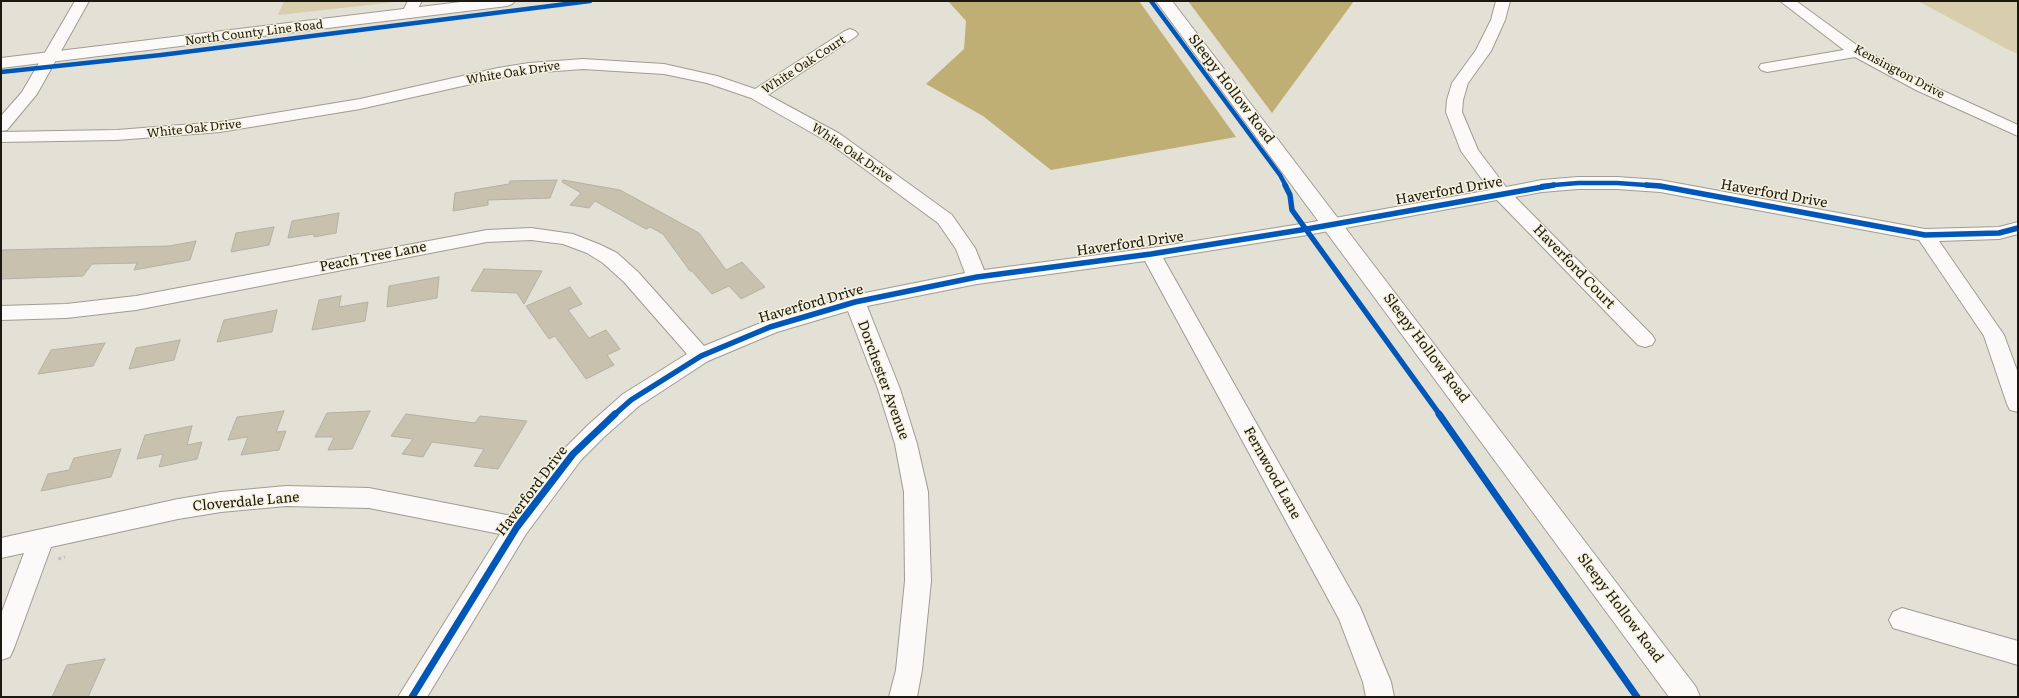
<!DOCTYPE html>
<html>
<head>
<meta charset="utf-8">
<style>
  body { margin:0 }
  #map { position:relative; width:2019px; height:698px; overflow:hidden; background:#e3e0d5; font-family:Literata,serif }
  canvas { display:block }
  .frame { position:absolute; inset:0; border:2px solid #1b1811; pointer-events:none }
</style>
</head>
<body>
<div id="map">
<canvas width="2019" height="698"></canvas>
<div class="frame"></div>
</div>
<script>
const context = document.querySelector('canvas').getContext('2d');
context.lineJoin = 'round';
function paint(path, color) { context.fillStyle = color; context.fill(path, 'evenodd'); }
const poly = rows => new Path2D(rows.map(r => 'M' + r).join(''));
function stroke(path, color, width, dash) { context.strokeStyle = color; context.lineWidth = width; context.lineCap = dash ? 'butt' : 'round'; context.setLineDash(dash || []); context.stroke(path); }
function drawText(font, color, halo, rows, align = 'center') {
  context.font = font + ' Literata,serif'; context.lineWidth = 3; context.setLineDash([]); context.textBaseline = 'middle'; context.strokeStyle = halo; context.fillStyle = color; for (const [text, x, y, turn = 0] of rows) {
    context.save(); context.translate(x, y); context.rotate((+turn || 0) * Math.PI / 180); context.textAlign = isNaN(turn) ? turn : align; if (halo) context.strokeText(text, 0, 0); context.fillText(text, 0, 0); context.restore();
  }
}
const green = poly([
  [284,1,405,1,278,15],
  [1918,1,2018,1,2018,54,2007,49]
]);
const water = poly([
  [948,1,1139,1,1236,137,1051,170,983,116,926,84,964,49,966,21],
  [1188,1,1354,1,1272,113]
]);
const building = poly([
  [557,180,550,198,488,200,488,205,453,211,455,193,509,184,510,181,557,180],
  [563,180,620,190,699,233,726,270,742,262,765,287,741,299,729,286,712,294,692,271,690,271,663,234,650,227,646,229,595,201,589,208,570,205,581,193,562,182,563,180],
  [339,213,336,233,314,237,314,234,288,238,292,221,339,213],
  [274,227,269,245,231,252,236,233,274,227],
  [196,241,190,260,134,270,137,263,92,264,83,276,1,279,1,250,169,246,196,241],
  [484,269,542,271,524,304,517,293,471,291,484,269],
  [439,277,437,298,387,307,389,286,439,277],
  [570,287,582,304,568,310,589,338,606,330,620,349,607,355,614,365,586,379,555,336,549,339,526,306,570,287],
  [341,296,339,307,368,302,365,321,312,330,319,300,341,296],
  [277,310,272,332,217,342,224,320,277,310],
  [180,340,174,360,129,369,136,348,180,340],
  [105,343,93,366,38,374,51,350,105,343],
  [284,411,276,432,286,431,279,450,241,455,248,437,228,440,237,417,284,411],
  [370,411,352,449,328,450,334,437,315,437,327,413,370,411],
  [406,414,475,423,480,416,527,421,498,469,474,466,484,449,432,442,423,457,402,454,413,439,391,436,406,414],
  [192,426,187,445,202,442,197,459,159,467,163,454,137,459,145,435,192,426],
  [121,449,111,477,41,491,48,474,69,470,74,458,121,449],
  [105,659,88,697,52,697,67,665,105,659]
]);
const path = poly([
  [58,559,65,557]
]);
const minor = poly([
  [75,1,89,1,37,94,7,130,1,131,1,116,22,92,75,1],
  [408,1,422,1,413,17,408,18,403,17,401,14,408,1],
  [1496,1,1510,1,1505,20,1491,51,1468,83,1463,100,1462,112,1478,150,1506,187,1542,180,1578,177,1617,177,1660,180,1925,229,1999,227,2018,222,2018,234,1999,239,1939,241,2004,335,2018,373,2018,412,2010,410,2007,404,1984,336,1919,240,1660,192,1617,189,1578,189,1542,192,1515,197,1652,335,1655,340,1652,345,1645,347,1638,345,1497,200,1307,235,1163,258,1360,607,1391,682,1394,697,1366,697,1363,682,1339,619,1145,261,977,284,867,306,900,389,917,444,928,492,931,581,922,670,917,697,889,697,896,670,905,581,904,492,895,444,878,389,848,311,777,332,708,361,639,406,604,437,581,460,526,534,427,697,398,697,500,534,369,508,286,506,221,512,178,519,51,547,14,648,10,657,1,660,1,614,24,553,1,558,1,538,178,499,221,492,286,486,369,488,512,516,565,448,588,425,623,394,687,354,624,282,603,263,587,253,563,244,531,240,487,242,136,310,66,318,1,320,1,306,66,304,136,296,487,230,531,228,573,234,601,245,617,253,638,272,704,346,763,322,801,310,855,295,965,273,956,249,938,223,828,142,751,98,707,83,664,74,583,69,529,73,498,78,360,109,220,132,117,140,1,142,1,132,117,130,220,122,360,99,498,68,529,63,583,59,664,64,717,76,755,89,845,31,850,29,855,31,858,34,855,37,768,95,840,134,952,215,975,248,984,270,1151,248,1307,223,1490,190,1461,151,1446,112,1447,100,1452,83,1476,50,1491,20,1496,1],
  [1780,1,1796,1,1862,49,1928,84,2018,125,2018,136,1916,90,1855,57,1767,72,1761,70,1759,67,1761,64,1844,50,1780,1],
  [1902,608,2018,641,2018,665,1893,628,1889,620,1893,612,1902,608]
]);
const tertiary = poly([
  [469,1,515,1,512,4,507,6,1,68,1,58,469,1],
  [1156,1,1172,1,1696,687,1700,697,1669,697,1156,1]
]);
const cyclewayFar2 = poly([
  [1151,1,1280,175,1286,186],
  [1,72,161,55,590,1],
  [1542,186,1578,183,1617,183,1660,186]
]);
const cyclewayFar1 = poly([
  [1285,185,1290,195,1292,210,1440,415],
  [1646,185,1660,186,1925,235,1999,233,2018,228],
  [614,415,631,400,701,356,770,327,855,302,977,277,1151,254,1307,229,1554,185]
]);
const cycleway = poly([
  [1439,414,1637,697],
  [412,697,517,527,573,454,615,414]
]);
const farStreetnames = [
  ["North County Line Road",254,33,-7],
  ["White Oak Court",804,65,-33],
  ["Kensington Drive",1899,72,28],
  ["White Oak Drive",513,73,-9],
  ["White Oak Drive",194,129,-6],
  ["White Oak Drive",852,153,34]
];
const streetNames = [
  ["Sleepy Hollow Road",1231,89,53],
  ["Haverford Drive",1449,191,-10],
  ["Haverford Drive",1774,194,10],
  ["Haverford Drive",1130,244,-8],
  ["Peach Tree Lane",373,257,-11],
  ["Haverford Court",1574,267,46],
  ["Haverford Drive",811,304,-16],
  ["Sleepy Hollow Road",1426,348,53],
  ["Dorchester Avenue",883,380,70],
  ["Fernwood Lane",1272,473,61],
  ["Haverford Drive",532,491,-53],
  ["Cloverdale Lane",246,502,-5],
  ["Sleepy Hollow Road",1620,608,53]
];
paint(green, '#d8cead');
paint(water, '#c0af74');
paint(building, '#c8c1ad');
stroke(building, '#b3b0a7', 1);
stroke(minor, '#9f9c94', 2);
stroke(tertiary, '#9f9c94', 2);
stroke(path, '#c2c0bd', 3, [3.5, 2.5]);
paint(minor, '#fbfaf9');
paint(tertiary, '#fbfaf9');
stroke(cyclewayFar2, '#0057b8', 4.5);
stroke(cyclewayFar1, '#0057b8', 5.5);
stroke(cycleway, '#0057b8', 7);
drawText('12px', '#1b1811', '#f6f1dc', farStreetnames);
drawText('14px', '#1b1811', '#f6f1dc', streetNames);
</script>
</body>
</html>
